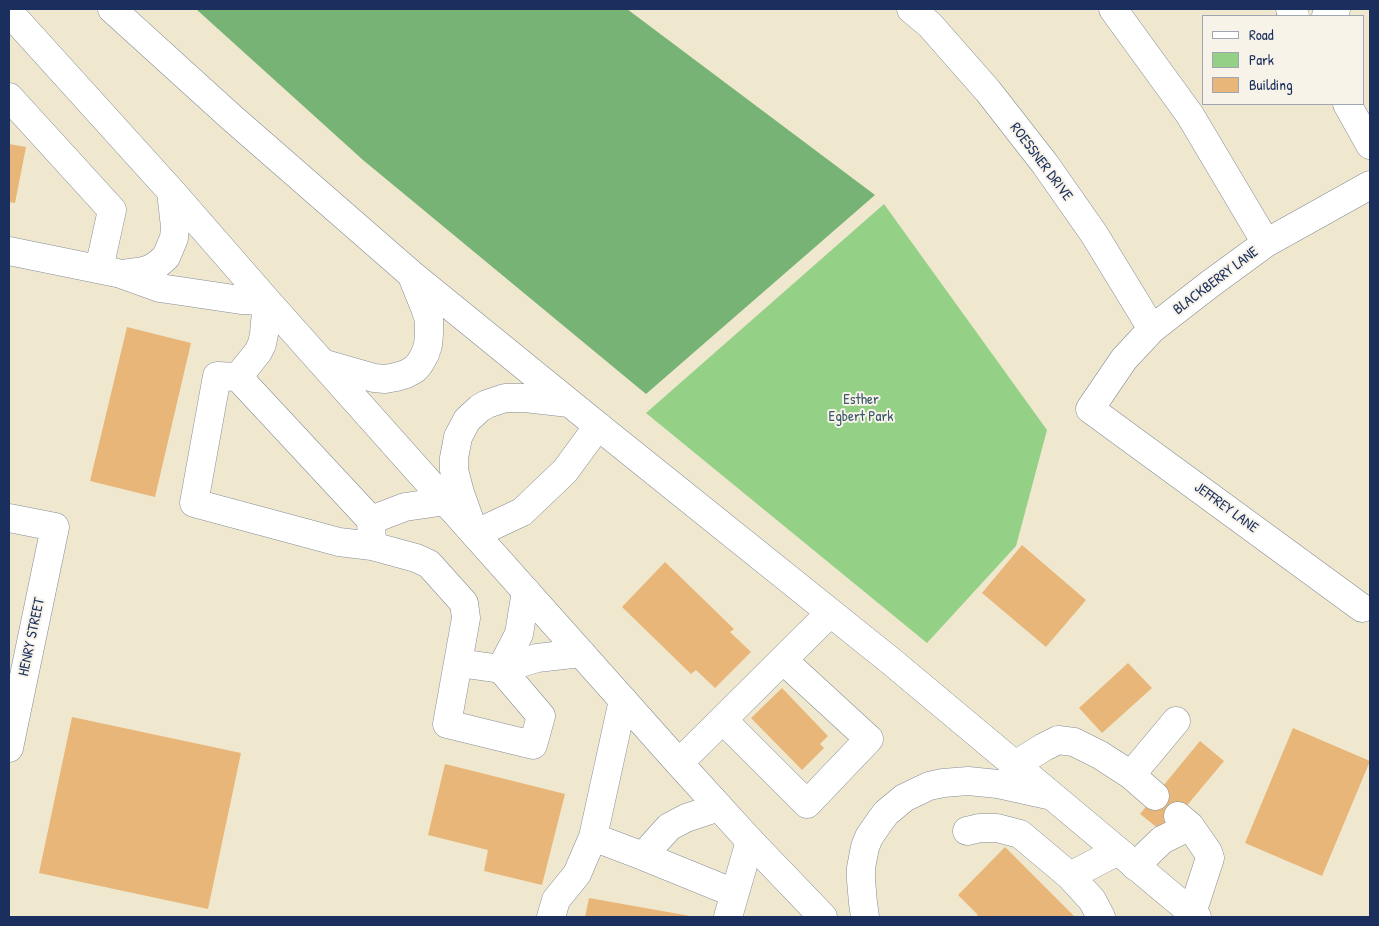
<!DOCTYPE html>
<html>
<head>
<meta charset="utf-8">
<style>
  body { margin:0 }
  #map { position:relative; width:1379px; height:926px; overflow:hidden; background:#efe8cf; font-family:"Patrick Hand",sans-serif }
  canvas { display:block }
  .frame { position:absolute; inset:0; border:10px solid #1b2f5e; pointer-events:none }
  .legend { position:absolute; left:1202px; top:15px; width:162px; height:90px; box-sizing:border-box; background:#f7f3e8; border:1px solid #9fa5b1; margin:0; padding:6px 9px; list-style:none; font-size:15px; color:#1b2f5e }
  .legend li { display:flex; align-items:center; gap:10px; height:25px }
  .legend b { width:25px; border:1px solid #9fa5b1 }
</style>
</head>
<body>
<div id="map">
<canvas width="1379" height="926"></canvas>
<div class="frame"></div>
<ul class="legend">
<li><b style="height:6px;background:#fff"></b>Road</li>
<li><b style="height:14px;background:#94d187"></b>Park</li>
<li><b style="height:14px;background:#e8b678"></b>Building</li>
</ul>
</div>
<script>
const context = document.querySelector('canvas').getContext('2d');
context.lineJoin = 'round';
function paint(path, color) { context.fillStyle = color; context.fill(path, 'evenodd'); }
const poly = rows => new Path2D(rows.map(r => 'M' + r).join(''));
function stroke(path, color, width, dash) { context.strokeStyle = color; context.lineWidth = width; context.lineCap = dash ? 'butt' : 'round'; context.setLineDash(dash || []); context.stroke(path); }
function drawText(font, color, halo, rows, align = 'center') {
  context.font = font + ' "Patrick Hand",sans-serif'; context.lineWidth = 4; context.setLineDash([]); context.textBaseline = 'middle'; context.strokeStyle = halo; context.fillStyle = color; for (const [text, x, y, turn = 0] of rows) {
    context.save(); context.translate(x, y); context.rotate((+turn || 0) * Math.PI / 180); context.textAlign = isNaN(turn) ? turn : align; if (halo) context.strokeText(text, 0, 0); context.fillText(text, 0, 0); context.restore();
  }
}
const green = poly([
  [884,204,1047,430,1016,546,927,643,646,413]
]);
const forest = poly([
  [196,9,627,9,875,195,646,394,363,160]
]);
const building = poly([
  [9,144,26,147,15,203,9,202],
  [127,327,191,343,155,497,90,481],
  [1022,545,1086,600,1046,647,982,593],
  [665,562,734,629,730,632,751,652,715,688,696,670,691,674,622,607],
  [1128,663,1152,688,1102,733,1079,708],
  [782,688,828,736,820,744,824,748,802,770,751,718],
  [72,717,241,753,208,909,39,873],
  [1293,728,1370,761,1322,876,1245,843],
  [1200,741,1224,761,1164,833,1140,814],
  [445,764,565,794,542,885,484,871,488,850,428,835],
  [1005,847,1075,917,975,917,978,915,958,895],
  [589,898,690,916,690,917,585,917]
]);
const minor = poly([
  [911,9,930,25,988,91,1045,164,1094,234,1152,329],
  [1113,9,1190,115,1266,243],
  [1290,9,1295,16],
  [1326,16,1336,9],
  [9,97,112,210,99,269],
  [1347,104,1370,145],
  [9,251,117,273],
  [9,518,55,527,9,748],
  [371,520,405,507,446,501],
  [475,534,522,512,565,471,598,426],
  [372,546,371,520,238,377,217,376,194,503,339,542,372,546,416,558,429,564,464,603,466,618,447,724,533,745,541,716,501,669,459,663],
  [526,591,519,634,501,669,537,658,581,653],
  [1362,608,1090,409,1124,359,1152,329,1210,284,1266,243,1370,185],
  [723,720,807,804,869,739,783,660],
  [679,763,830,613],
  [1015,765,1044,747,1058,740,1074,742,1100,755,1131,775,1176,721],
  [1131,775,1155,796],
  [1178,816,1190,826,1208,852,1210,858,1192,913],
  [967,831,980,828,997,828,1020,834,1070,876,1092,900,1101,917],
  [593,837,643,856,734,893],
  [643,856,669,827,686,818,719,807],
  [1135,866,1162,840,1190,826],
  [1070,876,1118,851],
  [551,917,556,900,577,874,593,837,623,700],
  [728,917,750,841]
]);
const highway = poly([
  [112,9,231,117,411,274,598,426,892,662,1197,917],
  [9,12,171,191,267,301,679,763,750,841,823,917],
  [121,274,160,288,241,300,267,301,264,334,262,344,258,352,238,377],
  [121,274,143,271,150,269,158,264,166,257,174,238,175,227,171,191],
  [325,364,374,378,385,379,396,377,406,374,415,369,420,363,425,354,428,345,429,334,429,320,425,308,412,276],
  [470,521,460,493,454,470,454,458,458,437,467,420,480,408,487,404,505,398,525,398,569,403],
  [865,917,863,903,861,880,861,868,865,847,869,837,880,821,886,813,904,798,929,786,943,783,968,781,998,784,1048,795]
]);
const streetNames = [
  ["ROESSNER DRIVE",1041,162,53],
  ["BLACKBERRY LANE",1216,281,-37],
  ["JEFFREY LANE",1226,508,36],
  ["HENRY STREET",32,637,-78]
];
const parkNames = [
  ["Esther",861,400],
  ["Egbert Park",861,417]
];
paint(green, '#94d187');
paint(forest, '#77b374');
paint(building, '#e8b678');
stroke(minor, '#858c96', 29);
stroke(highway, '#858c96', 29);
stroke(minor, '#fff', 28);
stroke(highway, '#fff', 28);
drawText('15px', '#1b2f5e', '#f7f3e8', streetNames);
drawText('15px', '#395868', '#f7f3e8', parkNames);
</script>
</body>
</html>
